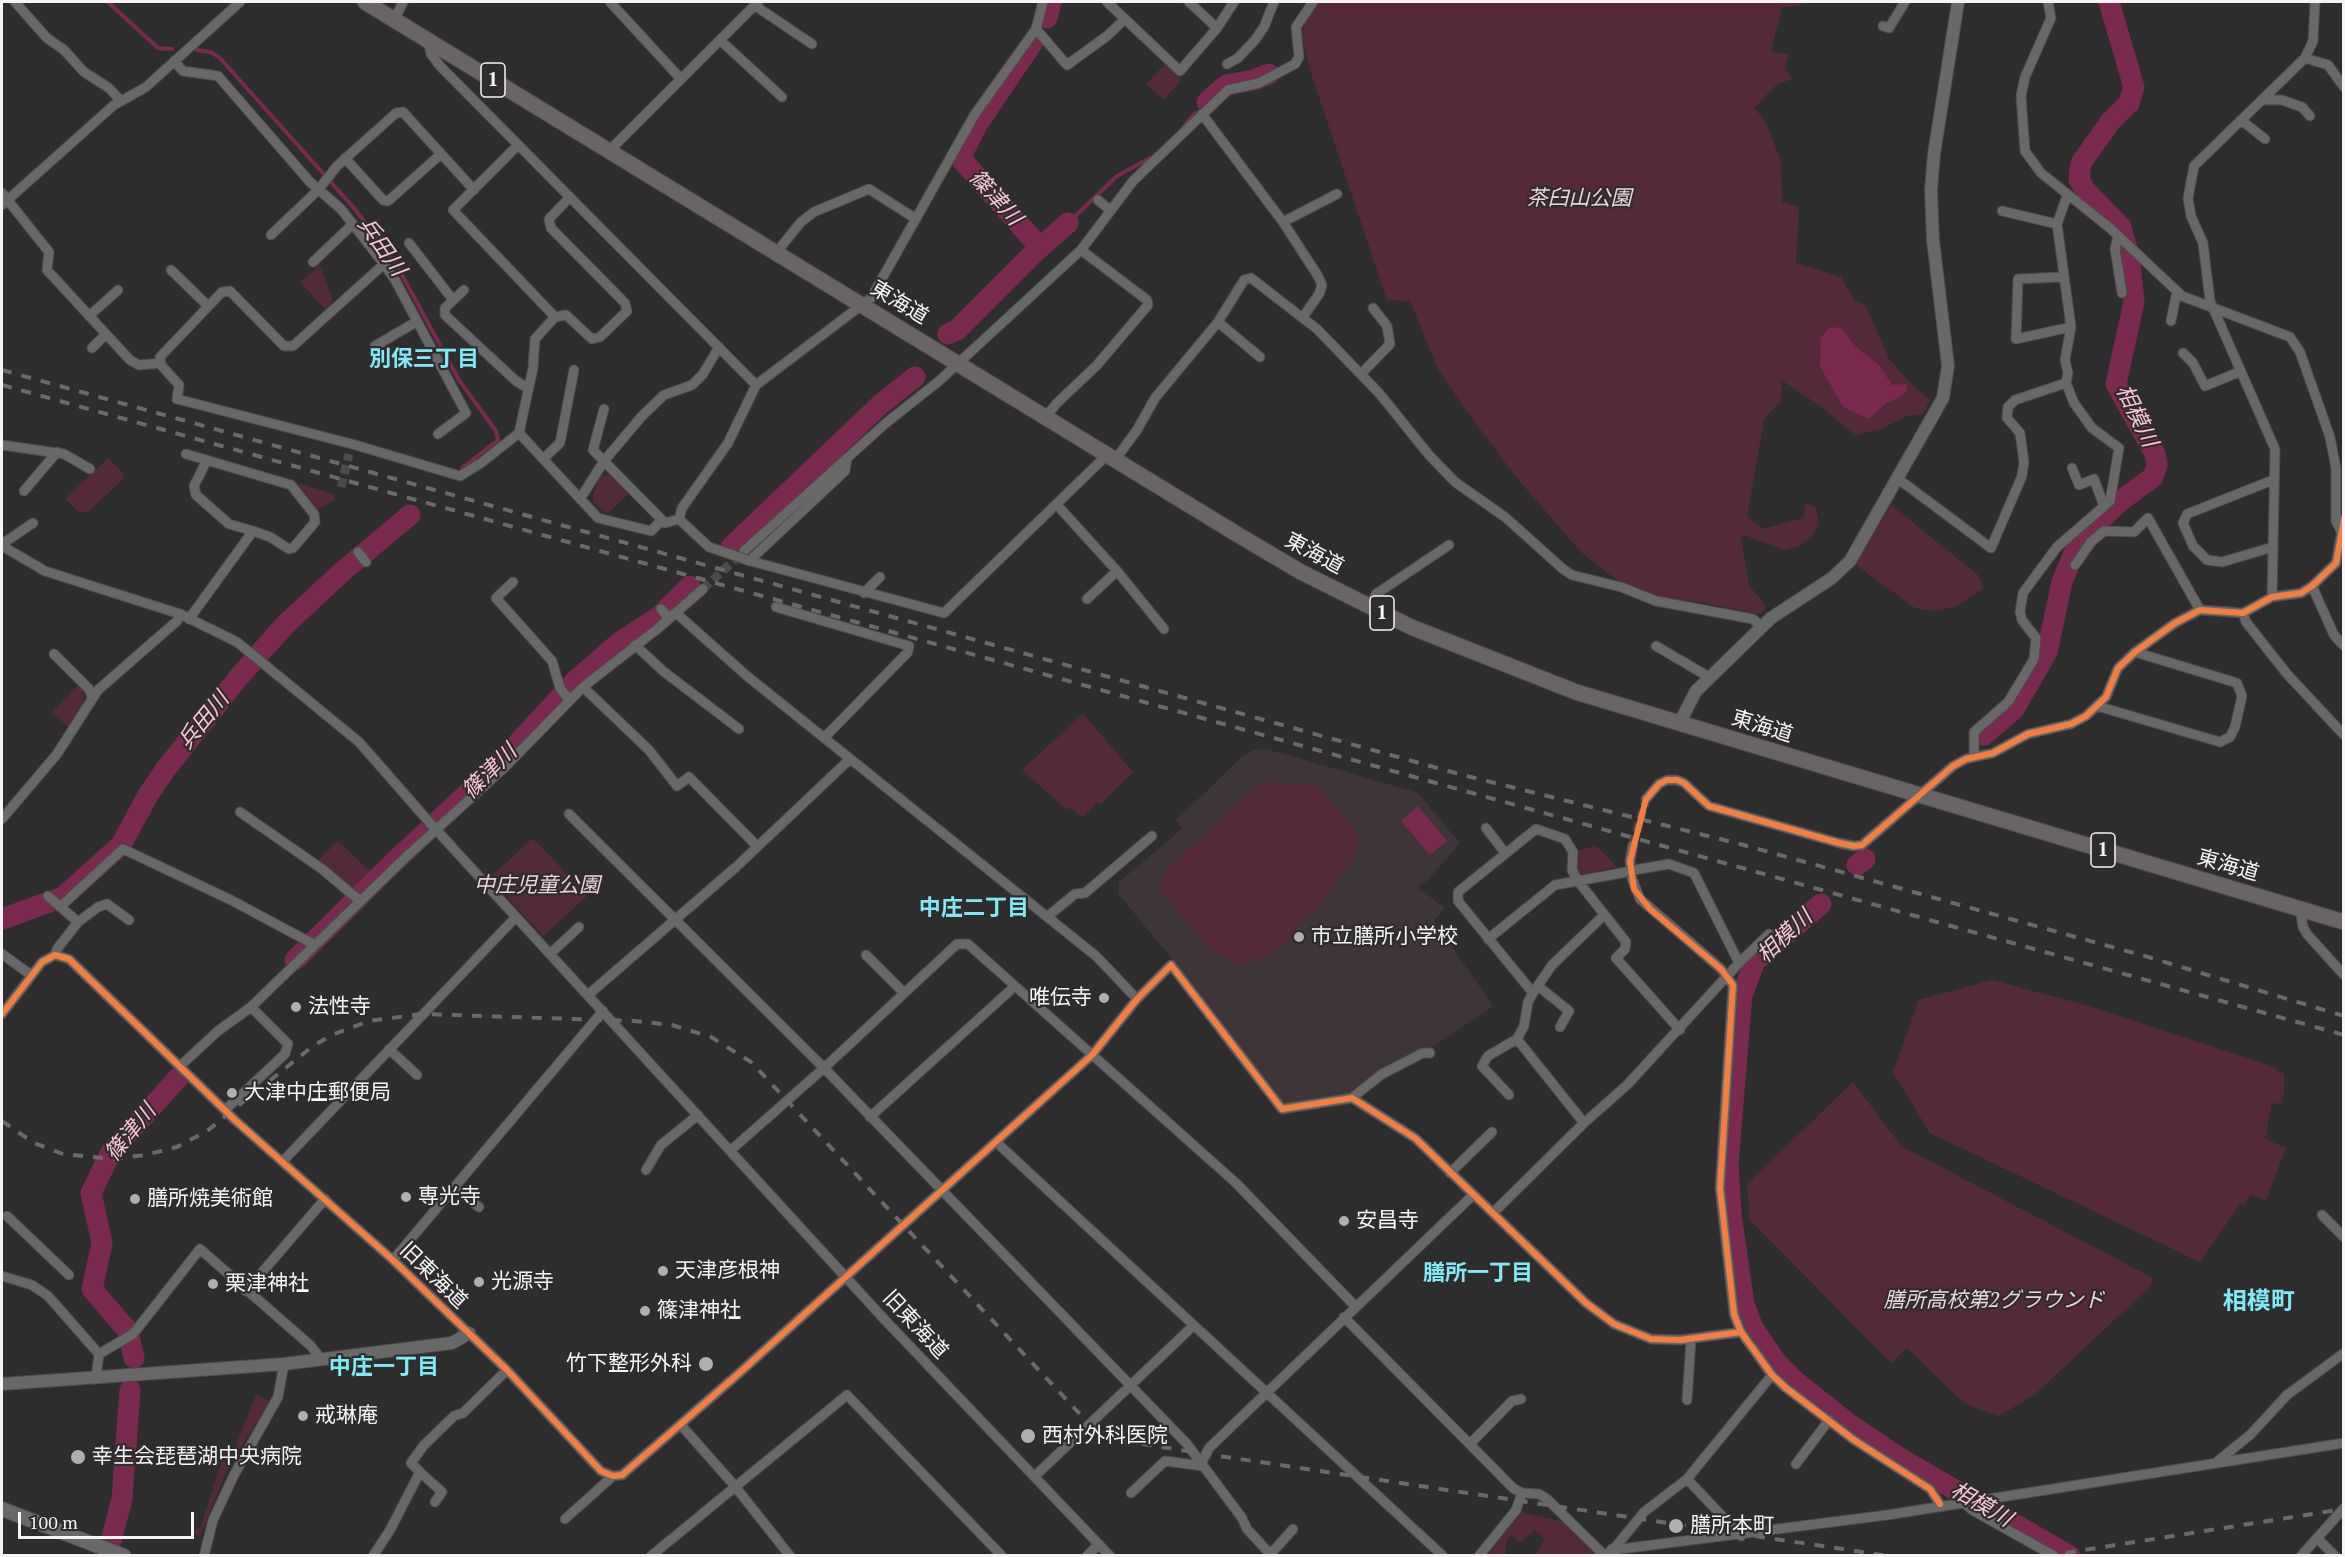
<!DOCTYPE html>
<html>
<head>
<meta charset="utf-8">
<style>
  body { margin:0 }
  #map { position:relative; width:2345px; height:1557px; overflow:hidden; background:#2e2d2d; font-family:"PT Serif",serif }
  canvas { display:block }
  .frame { position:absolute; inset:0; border:3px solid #f6f4f5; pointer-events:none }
  .scale { position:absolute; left:18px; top:1512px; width:176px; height:27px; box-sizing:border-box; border:3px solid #f6f4f5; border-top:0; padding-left:8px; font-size:18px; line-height:21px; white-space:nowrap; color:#f6f4f5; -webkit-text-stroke:4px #2f2c2d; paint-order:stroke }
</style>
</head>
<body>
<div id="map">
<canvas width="2345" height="1557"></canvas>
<div class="frame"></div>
<div class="scale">100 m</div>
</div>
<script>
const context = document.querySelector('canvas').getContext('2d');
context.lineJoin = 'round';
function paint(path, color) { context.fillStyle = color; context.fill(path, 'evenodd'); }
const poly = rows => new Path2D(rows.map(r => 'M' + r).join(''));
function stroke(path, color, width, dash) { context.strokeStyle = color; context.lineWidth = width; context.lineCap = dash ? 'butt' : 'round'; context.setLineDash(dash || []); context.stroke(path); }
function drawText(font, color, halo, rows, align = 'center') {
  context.font = font + ' "PT Serif","Noto Sans JP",serif'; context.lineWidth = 4.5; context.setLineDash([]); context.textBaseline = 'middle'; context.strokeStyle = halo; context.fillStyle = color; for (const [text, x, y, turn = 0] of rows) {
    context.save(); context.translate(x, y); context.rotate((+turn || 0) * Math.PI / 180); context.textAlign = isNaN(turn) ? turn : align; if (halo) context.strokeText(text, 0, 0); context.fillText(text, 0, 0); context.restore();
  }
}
const built = poly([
  [1267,749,1418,793,1460,843,1428,880,1417,887,1445,908,1434,921,1493,1006,1430,1049,1428,1048,1380,1070,1350,1093,1290,1105,1281,1102,1180,969,1118,893,1119,882,1182,829,1176,820,1243,756,1254,750]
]);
const green = poly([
  [1316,2,1801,2,1800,6,1782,7,1771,51,1789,55,1785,68,1792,79,1777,84,1754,108,1765,121,1781,161,1782,202,1799,207,1796,263,1841,277,1854,300,1866,306,1889,359,1913,386,1930,400,1923,414,1907,416,1881,429,1855,435,1823,408,1780,379,1782,385,1781,400,1764,419,1747,517,1764,529,1803,518,1806,503,1815,507,1819,523,1813,535,1800,546,1785,550,1744,535,1741,539,1749,585,1766,606,1760,614,1694,601,1658,599,1622,584,1582,553,1516,477,1465,409,1438,369,1410,301,1387,300,1311,73,1302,35,1305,21],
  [1165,64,1181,80,1164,100,1146,84],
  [320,265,333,301,325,309,300,282],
  [108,458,123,473,122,480,88,512,80,513,65,499],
  [611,475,628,494,609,512,604,512,593,502,594,492,600,476],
  [297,483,334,494,334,500,318,510],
  [1891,505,1978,575,1984,588,1955,607,1936,611,1915,608,1855,564],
  [78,685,83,690,85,702,68,727,52,712],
  [1083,714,1133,772,1101,804,1097,802,1083,818,1070,807,1067,810,1022,770],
  [1261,782,1316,785,1358,833,1355,857,1313,915,1308,913,1288,941,1271,954,1237,966,1222,955,1213,953,1160,891,1164,872],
  [533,838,587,896,543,936,490,878],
  [338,841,375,876,357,893,317,861],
  [1593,846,1599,848,1617,867,1583,874,1578,870,1579,851],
  [1992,980,2089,1006,2277,1068,2277,1073,2284,1073,2284,1093,2281,1104,2272,1103,2265,1139,2286,1148,2266,1200,2250,1194,2245,1205,2240,1204,2200,1262,1930,1133,1893,1072,1919,1000],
  [1853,1082,1901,1146,2153,1278,2151,1286,2034,1395,1999,1416,1970,1406,1959,1398,1907,1348,1891,1363,1750,1220,1747,1184],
  [256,1395,267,1400,268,1405,229,1465,199,1538,194,1532,201,1526,225,1452,235,1447],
  [1521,1512,1563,1522,1596,1555,1535,1555,1545,1540,1535,1530,1520,1542,1511,1535,1507,1539,1505,1555,1488,1555]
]);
const water = poly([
  [1830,327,1841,328,1856,347,1879,365,1892,385,1907,384,1907,390,1899,398,1886,403,1869,419,1843,407,1820,366,1821,337],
  [1418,806,1447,841,1430,855,1401,821]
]);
const stream = poly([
  [108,2,158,48,172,49],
  [197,50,210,52,219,57,354,208,396,264,459,380,496,431,498,440,462,468],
  [1180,131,1195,113],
  [1068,223,1117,176,1150,158]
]);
const river = poly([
  [1047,18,1051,2],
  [1207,102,1226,85,1254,80,1269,74],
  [1036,251,1068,223],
  [948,334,957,330,1036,251,1035,242,962,160,962,154,977,125,1033,42],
  [731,547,881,404,915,377],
  [1984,735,2014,709,2047,652,2062,582,2079,541,2119,502,2153,477,2157,465,2155,454,2116,384,2134,302,2129,256,2121,227,2085,190,2079,179,2081,163,2110,122,2129,103,2134,87,2109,2],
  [1857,865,1865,859],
  [1821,904,1755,961,1742,995,1728,1165,1731,1214,1744,1304,1753,1328,1776,1362,1795,1381,1849,1424,1898,1457,2070,1556],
  [2,919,63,897,121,845,148,795,165,770,238,678,285,625,343,571,410,515],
  [295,960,395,861,494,769,574,682,620,642,660,616,690,586],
  [134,1358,128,1331,92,1289,102,1243,91,1193,111,1152,179,1077],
  [107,1556,122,1499,130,1390]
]);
const minorTunnel = poly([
  [341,487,349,454],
  [703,589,742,553],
  [1633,845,1646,799]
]);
const minor = poly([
  [15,2,47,38,64,50,84,72,109,88,121,101],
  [610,2,681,79],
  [1107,2,1180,71,1217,28,1189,2],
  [2048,2,2051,18,2025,77,2021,96,2025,151,2041,173,2111,229,2182,296,2290,337,2300,352,2330,437,2336,468,2336,521,2341,531],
  [754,5,812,44],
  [395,19,403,2],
  [1883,26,1889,28,1905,2],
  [1217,28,1234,2],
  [1036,29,1067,65,1107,36,1125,19],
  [428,40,431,54,440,66,756,385],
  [720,40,782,97],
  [2305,58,2328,65,2344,87],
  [174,61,183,71,218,76,310,182,341,209,384,264,395,280,466,413,438,434],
  [1227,64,1238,58,1255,40,1264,27,1274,2],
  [2262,100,2282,100,2302,107,2310,116],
  [1202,114,1283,222,1318,276,1322,285,1319,294,1303,317],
  [2241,120,2265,139],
  [517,146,453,210,555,317],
  [609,151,758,2],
  [345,158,383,200,388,201,441,154],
  [2,193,49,252,47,270,130,360,139,365,161,363],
  [570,197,549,219,551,228,625,303,627,311,600,337,592,339,566,315,555,317,535,339,533,368,519,433,598,518,651,531,662,520,665,523,679,519,709,547,721,551],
  [1098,200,1110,210],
  [2,205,114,105,146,87,240,2],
  [2002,211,2057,224],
  [1283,222,1337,194],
  [271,235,318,190,337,166,396,113,403,112,474,190],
  [2118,236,2115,249,2122,293],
  [409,243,453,300],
  [776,253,801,222,814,212,869,189,916,219],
  [313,262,353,224],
  [384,264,293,346,284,346,230,291,222,292,160,357,161,365,179,385,177,399,352,444,460,476,481,463,519,433],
  [171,270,208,306],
  [2062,277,2018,279,2016,339,2071,327],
  [464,290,445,308,445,315,516,381,528,388],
  [89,316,118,290],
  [2171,321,2177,291],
  [1218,322,1260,357],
  [375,346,416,322],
  [92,348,106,334],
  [2183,353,2193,363,2205,386,2239,372],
  [1361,374,1390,344,1387,326,1373,308],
  [604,409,593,450,662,520],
  [1046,417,1056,404,1097,365,1148,305,1147,300,1081,250],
  [2,445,64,454,90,469],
  [186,454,291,485,314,514,315,522,293,548,289,549,270,537,253,531,189,619],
  [543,459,560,443,574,370],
  [207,460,194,486,196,495,229,524,253,531],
  [1115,460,1137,430,1155,398,1218,322,1244,280,1251,278,1317,329,1379,393,1429,455,1455,482,1505,517,1563,569,1572,575,1621,587,1656,601,1753,619,1761,627],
  [2072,468,2079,485,2094,479,2104,506],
  [1897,478,1991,548,2022,476,2024,462,2020,433,2007,418,2008,407,2015,400,2066,383,2068,373,2065,360,2071,327,2057,224,2067,196],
  [24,491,57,452],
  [580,499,604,461,642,416,664,395,692,385,703,374,719,347],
  [1057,505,1117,571,1164,629],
  [679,519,682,508,728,443,756,385,871,298,975,114,1036,29,1043,2],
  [2,544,33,523],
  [2,546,45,571,180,614,237,642,359,742,430,823,884,1319,1110,1556],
  [2273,547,2222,562,2207,560,2193,546,2183,523,2187,514,2273,480],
  [744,551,886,423,939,381,1081,250,1133,181,1228,90,1259,83,1295,64,1299,57,1296,27,1313,2],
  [358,552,366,562],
  [747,560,944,613,1107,455],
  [749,561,845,471,847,458],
  [2075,565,2091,542,2104,531,2134,532,2148,518,2200,610],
  [513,582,496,598,552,661,560,688,569,700],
  [2312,586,2334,635,2344,646],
  [864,593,880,577],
  [2272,597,2275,449,2210,301,2203,243,2191,216,2188,198,2194,166,2305,58,2313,41,2315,2],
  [1087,599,1117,571],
  [776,607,909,646,908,652,824,738],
  [1369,607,1376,594,1449,545],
  [661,609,669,618],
  [676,613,747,676,1096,956,1137,999],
  [2243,613,2246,622,2287,674,2344,735],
  [635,645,663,671,739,729],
  [1656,646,1709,677],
  [54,654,89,689,92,697],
  [583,687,649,750,677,786,689,777,757,846],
  [2097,706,2220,742,2230,737,2235,727,2242,696,2237,683,2135,652],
  [1974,756,1974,732,2008,702,2034,659,2036,638,2022,620,2020,612,2023,593,2057,547,2110,501,2119,448,2092,428,2074,403,2066,383],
  [1646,799,1659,784,1667,780,1677,780,1684,783,1709,806,1839,843,1854,846,1862,845,1953,766,1966,759,1993,753,2028,734,2071,724,2086,716,2106,697,2118,668,2135,652,2175,623,2200,610,2243,613,2272,597,2301,593,2312,586,2336,563,2344,519],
  [240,812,322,869,360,901],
  [569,814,824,1068,1131,1386,1187,1444,1242,1518,1247,1529,1272,1556],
  [2,819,57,754,98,690,177,621,180,614],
  [1486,828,1505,853],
  [1633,845,1630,861,1632,879,1640,899,1721,969,1733,985,1720,1188,1734,1314,1741,1332,1772,1375,1786,1388,1854,1440,1930,1489,1940,1504],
  [1640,869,1669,864,1694,873,1739,963],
  [48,896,78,922,57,949,55,955],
  [60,907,123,849,231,900,315,945],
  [2300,909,2303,927,2307,934,2344,975],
  [1048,916,1075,894,1085,893,1152,836],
  [1603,916,1552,965,1533,993,1458,901,1458,892,1536,829,1565,839,1573,852,1572,870,1578,881,1626,942,1625,949,1616,958,1680,1030],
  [78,922,98,907,107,904,129,920],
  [1488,939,1555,885,1616,874],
  [2,954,31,975],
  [550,954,579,927],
  [866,955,904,993],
  [1538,986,1569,1011,1560,1027],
  [588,995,736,867,850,759],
  [2,1014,42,962,55,955,69,959,236,1121,393,1260,507,1370,601,1471,613,1476,622,1475,737,1375,1092,1055,1137,999,1171,965,1282,1109,1352,1098,1415,1138,1586,1303,1614,1324,1651,1339,1680,1340,1741,1332],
  [1517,1039,1584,1123],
  [389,1049,417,1075],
  [180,1066,218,1031,251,1007,406,857,504,768,583,687,656,630,703,589],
  [1509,1095,1482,1066,1488,1056,1517,1039,1524,1026,1528,1002,1533,993],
  [1352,1098,1382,1074,1423,1053,1430,1053],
  [225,1110,285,1054,288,1044,251,1007],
  [870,1117,1014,987],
  [996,1142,1443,1556],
  [730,1151,824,1068,957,944,968,944,1236,1183,1355,1306],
  [283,1161,516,917],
  [646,1170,661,1145,698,1115],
  [1450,1173,1492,1132],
  [454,1188,479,1207],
  [1493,1213,1584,1123,1627,1085,1739,963,1769,934],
  [2322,1215,2344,1237],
  [7,1216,69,1275],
  [393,1260,603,1011],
  [2,1276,32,1285,48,1296,99,1354,96,1377],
  [246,1291,325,1199],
  [1344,1317,1513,1488,1522,1493,1539,1494,1547,1499,1605,1556],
  [99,1354,133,1334,200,1249,311,1346,321,1359],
  [1687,1400,1691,1339],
  [680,1424,734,1485,790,1556],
  [1470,1444,1512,1401,1521,1399],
  [2218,1461,2251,1434,2287,1395,2344,1353],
  [1201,1464,1209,1448,1472,1196],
  [1796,1464,1829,1420],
  [420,1472,442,1492,435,1502],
  [1035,1476,1193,1326],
  [1687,1479,1741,1536],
  [1131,1493,1165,1461,1203,1466],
  [1962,1501,1972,1510,2054,1556],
  [565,1519,613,1476],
  [2317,1538,2335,1556],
  [1613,1550,1887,1515,2344,1443],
  [1613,1550,1644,1512,1687,1479,1772,1375],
  [204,1556,213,1520,234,1475,278,1397,284,1364],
  [373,1556,390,1530,420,1472,411,1463,424,1445,454,1416,463,1413,507,1370],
  [651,1556,847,1395,1002,1556],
  [1087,1556,1099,1544],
  [1269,1556,1293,1529],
  [1479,1556,1516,1510,1522,1493],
  [2301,1556,2344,1508]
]);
const tertiary = poly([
  [1679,724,1696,691,1771,618,1832,578,1850,561,1943,398,1948,366,1933,240,1931,190,1934,154,1958,2],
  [2,1384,284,1364,452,1343,469,1333],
  [1608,1556,1613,1550]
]);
const secondary = poly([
  [2,1509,124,1556]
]);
const trunk = poly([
  [365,2,1240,536,1301,572,1411,627,1576,692,2344,922]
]);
const rail = poly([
  [2,370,1459,774,1740,844,2148,957,2344,1016],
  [2,385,2344,1035],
  [2,1121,34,1143,63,1154,112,1159,145,1155,177,1147,207,1131,313,1046,332,1035,369,1021,422,1014,634,1021,672,1025,711,1037,751,1062,1077,1411,1091,1424,1113,1435,1137,1443,1193,1452,1889,1556],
  [2046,1556,2344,1509]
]);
const minorBridge = poly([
  [721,551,747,560],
  [1616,874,1640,869]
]);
const cycleway = poly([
  [2,1014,42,962,55,955,69,959,236,1121,393,1260,507,1370,601,1471,613,1476,622,1475,737,1375,1092,1055,1137,999,1171,965,1282,1109,1352,1098,1415,1138,1586,1303,1614,1324,1651,1339,1680,1340,1741,1332],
  [1940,1504,1930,1489,1854,1440,1786,1388,1772,1375,1741,1332,1734,1314,1720,1188,1733,985,1721,969,1650,909,1634,889,1630,861,1646,799,1659,784,1667,780,1677,780,1684,783,1709,806,1839,843,1854,846,1862,845,1953,766,1966,759,1993,753,2028,734,2071,724,2086,716,2106,697,2118,668,2135,652,2175,623,2200,610,2243,613,2272,597,2301,593,2312,586,2336,563,2344,519]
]);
const markers = [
  [1299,937,6,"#b0aeaf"],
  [1104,998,6,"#b0aeaf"],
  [296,1007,6,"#b0aeaf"],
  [232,1093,6,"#b0aeaf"],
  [406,1197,6,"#b0aeaf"],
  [135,1199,6,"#b0aeaf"],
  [1344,1221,6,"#b0aeaf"],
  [663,1271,6,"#b0aeaf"],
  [479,1282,6,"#b0aeaf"],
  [213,1284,6,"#b0aeaf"],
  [645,1311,6,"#b0aeaf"],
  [706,1364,8,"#b0aeaf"],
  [303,1416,6,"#b0aeaf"],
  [1028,1436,8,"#b0aeaf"],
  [78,1457,8,"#b0aeaf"],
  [1676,1526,8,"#b0aeaf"]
];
const shields = [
  [493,80,24],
  [1382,613,24],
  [2103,850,24]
];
const shieldNames = [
  ["1",493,80],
  ["1",1382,613],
  ["1",2103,850]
];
const parkNames = [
  ["茶臼山公園",1579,199],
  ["中庄児童公園",537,886],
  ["膳所高校第2グラウンド",1994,1301]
];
const streetNames = [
  ["東海道",899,303,31],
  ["東海道",1314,554,28],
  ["東海道",1762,727,17],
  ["東海道",2228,866,16],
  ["旧東海道",433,1276,44],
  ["旧東海道",915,1325,47]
];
const poiNames = [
  ["市立膳所小学校",1311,937],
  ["唯伝寺",1092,998,"right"],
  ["法性寺",308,1007],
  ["大津中庄郵便局",244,1093],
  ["専光寺",418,1197],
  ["膳所焼美術館",147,1199],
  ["安昌寺",1356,1221],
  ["天津彦根神",675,1271],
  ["光源寺",491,1282],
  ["栗津神社",225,1284],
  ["篠津神社",657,1311],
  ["竹下整形外科",692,1364,"right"],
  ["戒琳庵",315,1416],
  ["西村外科医院",1042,1436],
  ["幸生会琵琶湖中央病院",92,1457],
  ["膳所本町",1690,1526]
];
const waterNames = [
  ["篠津川",995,198,48],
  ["兵田川",381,247,55],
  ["相模川",2136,416,64],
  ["兵田川",204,721,-51],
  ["篠津川",490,772,-45],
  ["相模川",1785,937,-43],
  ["篠津川",131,1133,-51],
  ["相模川",1981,1505,30]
];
const neighbourhoodNames = [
  ["別保三丁目",424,360],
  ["中庄二丁目",974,909],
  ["膳所一丁目",1478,1274],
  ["中庄一丁目",384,1368]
];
const quarterNames = [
  ["相模町",2259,1302]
];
paint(built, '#3d3538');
paint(green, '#542a3b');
paint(water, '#7a2a4e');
stroke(stream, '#7a2a4e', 4);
stroke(river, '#7a2a4e', 21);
stroke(minorTunnel, '#4c4b4b', 9, [9, 4.5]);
stroke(minor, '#4c4a4b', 11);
stroke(tertiary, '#4c4a4b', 14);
stroke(secondary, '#4c4a4b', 16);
stroke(trunk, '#4c4a4b', 17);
stroke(minor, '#696868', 9);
stroke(tertiary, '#696868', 12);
stroke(secondary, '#696868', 14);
stroke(trunk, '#6b6466', 15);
stroke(rail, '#6b6a6a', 4, [10, 10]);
stroke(minorBridge, '#4c4a4b', 11, []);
stroke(minorBridge, '#696868', 9);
stroke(cycleway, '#f27e40', 6);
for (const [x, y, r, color] of markers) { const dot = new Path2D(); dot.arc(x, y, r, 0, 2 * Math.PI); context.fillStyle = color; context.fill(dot); stroke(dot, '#2f2c2d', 2); }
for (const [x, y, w] of shields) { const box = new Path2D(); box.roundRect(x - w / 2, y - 17, w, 34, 4.5); context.fillStyle = '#2f2c2d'; context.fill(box); stroke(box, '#f6f4f5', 1.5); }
drawText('bold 20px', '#f6f4f5', null, shieldNames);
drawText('italic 21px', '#eed4dd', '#2f2c2d', parkNames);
drawText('21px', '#f6f4f5', '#2f2c2d', streetNames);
drawText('21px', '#f6f4f5', '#2f2c2d', poiNames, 'left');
drawText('italic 22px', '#f9c5d7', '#2f2c2d', waterNames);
drawText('bold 22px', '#7feaf6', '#2f2c2d', neighbourhoodNames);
drawText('bold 24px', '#7feaf6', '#2f2c2d', quarterNames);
</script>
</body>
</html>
